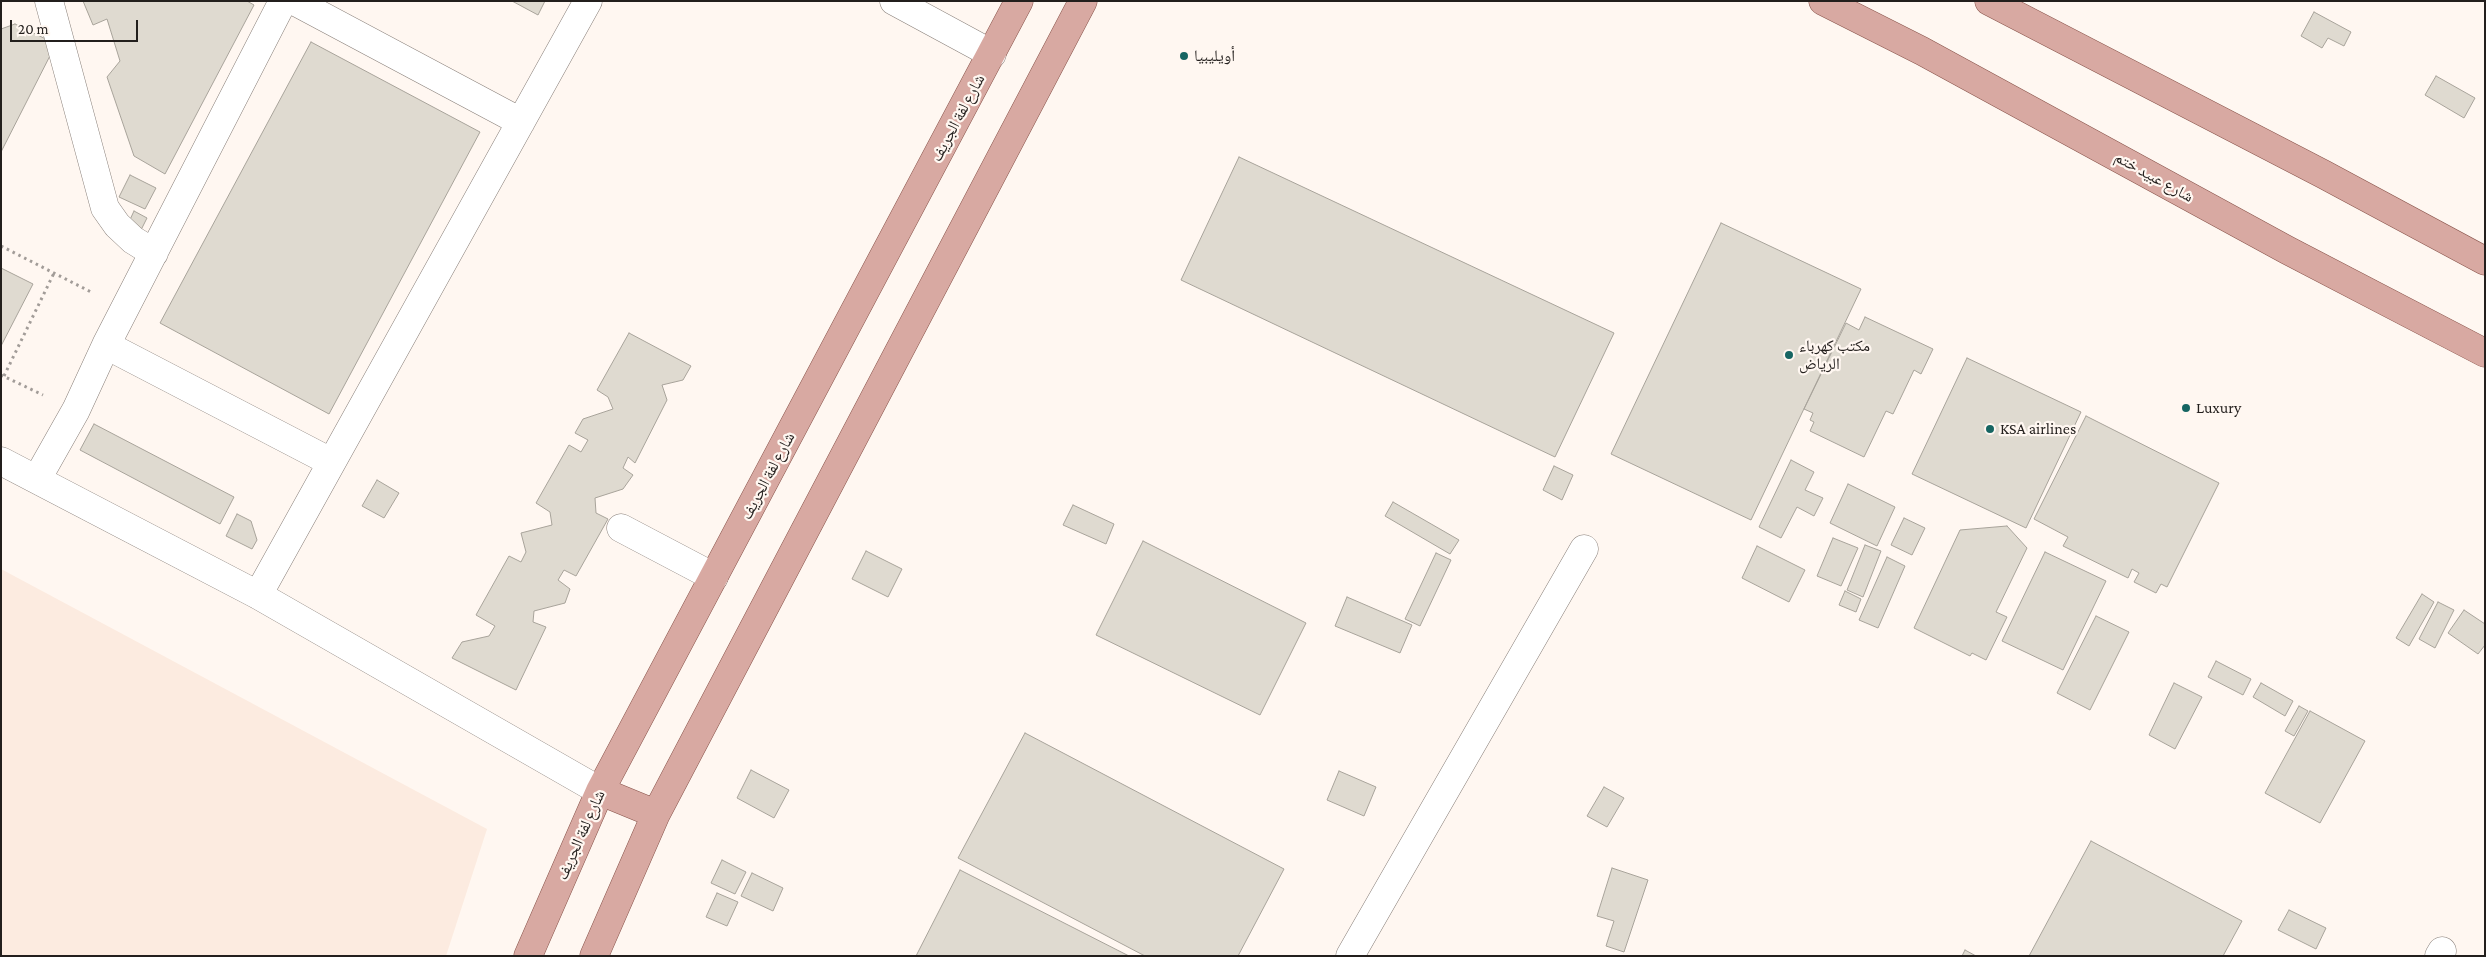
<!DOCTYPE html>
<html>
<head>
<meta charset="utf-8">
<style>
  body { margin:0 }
  #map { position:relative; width:2486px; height:957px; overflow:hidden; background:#fff7f1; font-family:"Crimson Pro",serif }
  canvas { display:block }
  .frame { position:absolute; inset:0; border:2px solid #231f1d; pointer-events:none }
  .scale { position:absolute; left:10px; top:20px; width:128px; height:22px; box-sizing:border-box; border:2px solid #231f1d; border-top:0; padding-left:6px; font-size:15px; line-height:18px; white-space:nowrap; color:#231f1d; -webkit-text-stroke:4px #fff7f1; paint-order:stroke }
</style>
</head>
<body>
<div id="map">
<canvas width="2486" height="957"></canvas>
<div class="frame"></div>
<div class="scale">20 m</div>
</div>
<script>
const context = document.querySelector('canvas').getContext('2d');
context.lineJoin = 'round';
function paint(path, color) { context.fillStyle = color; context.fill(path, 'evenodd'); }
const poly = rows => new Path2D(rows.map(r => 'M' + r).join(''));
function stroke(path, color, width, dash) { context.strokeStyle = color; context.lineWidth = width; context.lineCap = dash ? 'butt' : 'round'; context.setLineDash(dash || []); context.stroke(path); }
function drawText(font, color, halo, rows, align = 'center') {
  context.font = font + ' "Crimson Pro","Noto Naskh Arabic",serif'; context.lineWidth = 4.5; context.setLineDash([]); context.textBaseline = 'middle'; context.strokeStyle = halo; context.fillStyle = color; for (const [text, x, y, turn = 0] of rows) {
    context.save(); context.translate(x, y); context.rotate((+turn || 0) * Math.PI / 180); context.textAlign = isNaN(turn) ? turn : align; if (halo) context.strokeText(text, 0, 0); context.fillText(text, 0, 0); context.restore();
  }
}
const built = poly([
  [1,569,487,829,446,956,1,956]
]);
const building = poly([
  [83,1,247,1,254,5,165,174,134,156,107,77,120,61,107,19,93,25,83,1],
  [512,1,545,1,538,15,512,1],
  [2314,12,2351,32,2344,46,2328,38,2322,48,2301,36,2314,12],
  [15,24,56,44,1,152,1,29,15,24],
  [311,42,480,132,329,414,160,323,311,42],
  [2436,76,2475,98,2464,118,2425,95,2436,76],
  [1239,157,1614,333,1555,457,1181,280,1239,157],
  [130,175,156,188,145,209,119,197,130,175],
  [134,211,147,218,141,230,128,224,134,211],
  [1721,223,1861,289,1751,520,1611,454,1721,223],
  [1,268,33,284,1,346,1,268],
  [1865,317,1933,349,1921,374,1914,370,1893,414,1886,411,1864,457,1810,431,1814,422,1810,420,1813,413,1804,409,1846,323,1859,330,1865,317],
  [629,333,691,366,683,380,662,385,667,400,635,463,628,457,623,468,633,475,623,489,595,498,596,513,608,519,576,576,564,570,558,580,570,589,565,603,534,611,533,622,546,627,516,690,452,658,462,642,489,636,495,626,476,615,509,556,521,562,526,552,521,533,552,525,550,512,536,503,569,445,581,452,588,440,575,433,583,419,613,409,608,397,597,390,629,333],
  [1967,358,2081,412,2026,528,1912,474,1967,358],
  [2086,416,2219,483,2167,587,2161,584,2156,593,2134,582,2139,573,2132,569,2128,578,2063,546,2068,537,2034,519,2086,416],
  [94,424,234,497,220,524,80,450,94,424],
  [1791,460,1814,472,1805,490,1823,498,1814,516,1797,507,1781,538,1759,527,1791,460],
  [1554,466,1573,475,1562,500,1543,490,1554,466],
  [377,480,399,493,384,518,362,506,377,480],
  [1848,484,1895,507,1877,546,1830,523,1848,484],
  [1393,502,1459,540,1450,554,1385,516,1393,502],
  [1073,505,1114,524,1106,544,1063,525,1073,505],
  [237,514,251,521,257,540,252,549,226,536,237,514],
  [1904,518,1925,528,1912,555,1891,545,1904,518],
  [2007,526,2027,548,1996,612,2007,617,1986,660,1972,653,1970,656,1914,628,1960,530,2007,526],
  [1833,538,1858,548,1841,586,1817,576,1833,538],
  [1143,541,1306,623,1260,715,1096,635,1143,541],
  [1865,545,1881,551,1863,597,1847,590,1865,545],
  [1757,546,1805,570,1789,602,1742,578,1757,546],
  [866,551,902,569,888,597,852,579,866,551],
  [2045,552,2106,581,2063,670,2002,641,2045,552],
  [1436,553,1451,560,1420,626,1405,619,1436,553],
  [1887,557,1905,566,1878,628,1859,620,1887,557],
  [1845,591,1861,599,1856,612,1839,605,1845,591],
  [2422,594,2434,602,2409,646,2396,638,2422,594],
  [1347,597,1412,625,1400,653,1335,626,1347,597],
  [2438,602,2454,610,2435,648,2419,639,2438,602],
  [2464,610,2485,624,2485,645,2478,654,2448,633,2464,610],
  [2096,616,2129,632,2090,710,2057,693,2096,616],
  [2216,661,2251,679,2243,695,2208,677,2216,661],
  [2174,683,2202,697,2175,749,2149,735,2174,683],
  [2261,683,2293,701,2285,716,2253,697,2261,683],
  [2299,706,2308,711,2294,736,2285,731,2299,706],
  [2310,711,2365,741,2320,823,2265,793,2310,711],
  [1025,733,1284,869,1238,956,1145,956,958,858,1025,733],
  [751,770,789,790,774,818,737,798,751,770],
  [1339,771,1376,787,1364,816,1327,800,1339,771],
  [1604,787,1624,798,1607,827,1587,816,1604,787],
  [2091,841,2242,921,2223,956,2029,956,2091,841],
  [722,860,746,872,735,894,711,883,722,860],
  [1612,868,1648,880,1624,952,1606,946,1614,921,1597,916,1612,868],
  [960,870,1129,956,916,956,960,870],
  [752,873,783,888,773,911,741,896,752,873],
  [717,893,738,902,727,926,706,917,717,893],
  [2289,910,2326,928,2316,949,2278,930,2289,910],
  [1965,950,1976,956,1962,956,1965,950]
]);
const path = poly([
  [1,246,93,293],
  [1,375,43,395],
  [4,376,54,273]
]);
const minor = poly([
  [49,1,105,208,117,225,133,240,154,253],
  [294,1,521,122],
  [894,1,992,54],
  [106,345,331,462],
  [1,461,258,595,600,791],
  [37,479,76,410,106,345,283,1],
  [621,528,714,577],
  [258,595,588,1],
  [1350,956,1584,549],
  [2439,956,2442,951]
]);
const major = poly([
  [1823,1,1922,51,2287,250,2485,353],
  [1989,1,2323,174,2485,261],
  [600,791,656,814],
  [528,956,600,791,1019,1],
  [594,956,656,814,1083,1]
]);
const markers = [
  [1184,56,5,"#166562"],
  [1789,355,5,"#166562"],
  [2186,408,5,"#166562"],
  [1990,429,5,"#166562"]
];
const poiNames = [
  ["أويليبيا",1194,56],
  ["مكتب كهرباء",1799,346],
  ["الرياض",1799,364],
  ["Luxury",2196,408],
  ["KSA airlines",2000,429]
];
const streetNames = [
  ["شارع لفة الجريف",958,118,-62],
  ["شارع عبيد ختم",2154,177,29],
  ["شارع لفة الجريف",768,476,-62],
  ["شارع لفة الجريف",581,835,-66]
];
paint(built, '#fcebe0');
paint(building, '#dfdad0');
stroke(building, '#a8a39a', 1);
stroke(minor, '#877e78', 29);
stroke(major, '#88544b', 29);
stroke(path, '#a29c98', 3, [2.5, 4]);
stroke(minor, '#fff', 28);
stroke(major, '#d8a9a2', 28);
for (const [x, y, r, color] of markers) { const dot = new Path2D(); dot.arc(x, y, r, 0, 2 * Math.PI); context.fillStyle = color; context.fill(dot); stroke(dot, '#fff7f1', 2); }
drawText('16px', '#231f1d', '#fff7f1', poiNames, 'left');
drawText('16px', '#231f1d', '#fff7f1', streetNames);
</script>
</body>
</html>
